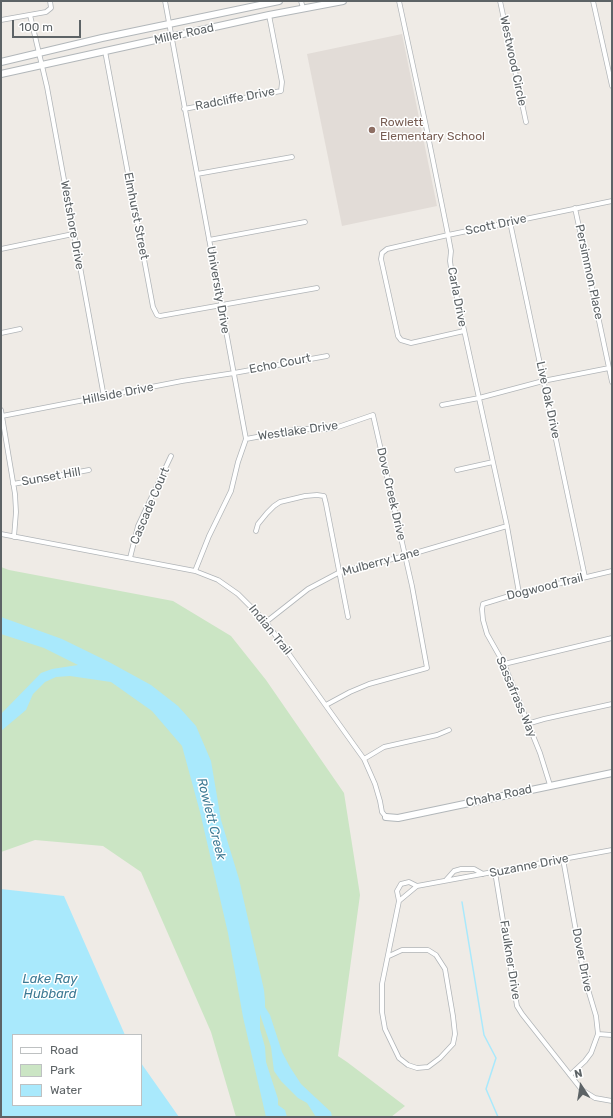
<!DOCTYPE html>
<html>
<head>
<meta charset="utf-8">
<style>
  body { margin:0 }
  #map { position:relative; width:613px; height:1118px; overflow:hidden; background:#efebe6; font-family:Rubik,sans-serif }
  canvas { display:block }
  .frame { position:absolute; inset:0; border:2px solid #5d6366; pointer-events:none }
  .legend { position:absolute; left:12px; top:1034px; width:130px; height:72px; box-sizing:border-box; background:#fff; border:1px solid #bec1c2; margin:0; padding:5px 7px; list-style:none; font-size:12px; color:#5d6366 }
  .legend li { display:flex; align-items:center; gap:8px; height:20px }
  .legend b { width:20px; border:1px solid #bec1c2 }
  .north { position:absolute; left:561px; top:1066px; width:40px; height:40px; -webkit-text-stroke:3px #fff; paint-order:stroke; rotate:348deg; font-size:11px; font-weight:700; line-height:16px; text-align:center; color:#5d6366 }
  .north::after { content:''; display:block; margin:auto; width:14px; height:18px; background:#5d6366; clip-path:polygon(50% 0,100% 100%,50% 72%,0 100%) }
  .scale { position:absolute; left:12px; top:20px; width:69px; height:18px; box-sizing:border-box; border:2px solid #5d6366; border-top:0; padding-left:5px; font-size:12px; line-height:14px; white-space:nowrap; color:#5d6366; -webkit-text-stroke:3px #fff; paint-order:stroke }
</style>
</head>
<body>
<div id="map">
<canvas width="613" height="1118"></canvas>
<div class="frame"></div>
<ul class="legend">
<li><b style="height:5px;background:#fff"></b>Road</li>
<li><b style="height:11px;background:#cbe5c4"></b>Park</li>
<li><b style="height:11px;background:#a9e9fc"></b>Water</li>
</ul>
<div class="north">N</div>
<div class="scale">100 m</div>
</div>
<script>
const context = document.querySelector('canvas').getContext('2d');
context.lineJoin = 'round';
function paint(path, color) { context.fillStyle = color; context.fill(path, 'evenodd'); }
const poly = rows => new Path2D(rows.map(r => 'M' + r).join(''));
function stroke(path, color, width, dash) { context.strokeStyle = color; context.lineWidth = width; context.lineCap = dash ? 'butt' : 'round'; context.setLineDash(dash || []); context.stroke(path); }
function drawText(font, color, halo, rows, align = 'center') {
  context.font = font + ' Rubik,sans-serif'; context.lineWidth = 3; context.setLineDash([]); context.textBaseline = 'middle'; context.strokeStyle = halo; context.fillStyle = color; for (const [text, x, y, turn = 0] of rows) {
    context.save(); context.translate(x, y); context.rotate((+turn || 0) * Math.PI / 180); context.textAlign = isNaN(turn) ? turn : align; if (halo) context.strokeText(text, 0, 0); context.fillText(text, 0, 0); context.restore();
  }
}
const education = poly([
  [402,34,437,206,342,226,307,54]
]);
const green = poly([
  [1,567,9,570,173,601,231,636,266,680,344,793,360,895,338,1056,347,1062,405,1106,391,1117,236,1117,211,1032,141,872,103,846,35,840,1,852]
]);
const water = poly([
  [1,617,62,639,109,662,151,685,178,706,196,726,211,761,221,820,239,879,264,990,265,1001,265,1007,270,1015,282,1052,290,1067,301,1084,331,1112,332,1117,316,1117,307,1103,298,1098,281,1081,274,1071,271,1047,257,1005,253,1019,254,1023,259,1025,260,1029,265,1047,266,1062,278,1099,278,1105,285,1110,287,1117,266,1117,243,1017,228,933,200,812,182,746,152,711,111,682,70,676,56,677,45,682,33,694,26,710,1,731,1,714,41,673,52,669,78,665,44,648,1,634],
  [1,889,64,896,125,1035,13,1035,13,1105,141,1105,141,1063,179,1117,1,1117]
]);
const stream = poly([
  [462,902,484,1035,496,1058,486,1089,498,1117]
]);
const river = poly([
  [256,998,256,1035]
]);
const street = poly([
  [165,1,246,439,238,462,231,491,209,536,195,571],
  [301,1,303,8],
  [399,1,426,126,448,235,451,251,450,261,452,275,507,526,519,593],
  [500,1,526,122],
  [593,1,612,86],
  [30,15,47,87,104,397],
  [1,20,46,12,51,8,50,1],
  [105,51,153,307,157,315,160,316,317,288],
  [184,109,281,91,282,82,269,15],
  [197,174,292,157],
  [575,208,612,382],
  [510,222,585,577],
  [209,240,305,222],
  [1,249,73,234],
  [464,331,411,343,401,340,398,336,381,259,382,253,387,249,448,235,612,201],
  [1,333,20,329],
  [442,405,479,398,543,381,609,368],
  [1,410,15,494,16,512,14,537],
  [2,416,182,381,234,373,327,356],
  [246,439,299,429,327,429,338,427,373,415,412,586,427,668,369,684,350,692,326,705],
  [457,470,493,462],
  [13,484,89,470],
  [256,531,258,524,267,513,274,506,280,502,305,496,317,495,324,496,326,504,348,617],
  [1,534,195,571,218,580,238,594,266,622,364,759,375,784,380,801,382,812,386,817],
  [130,558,138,526,171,456],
  [266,622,308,589,340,572,405,556,507,526],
  [504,664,612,638],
  [527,724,544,719,612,704],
  [364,759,384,747,437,735,449,730],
  [550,785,540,753,504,664,487,634,483,620,482,609,483,604,519,593,612,571],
  [563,859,584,976,596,1016,598,1034,591,1053,585,1061,570,1075],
  [495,872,517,1006,522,1014,582,1090,595,1098,612,1101],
  [446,880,454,871,461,869,474,869,483,874],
  [399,901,397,891,401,884,409,882,417,886],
  [389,956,402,950,428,950,436,955,445,969,453,1016,455,1034,453,1044,440,1058,428,1067,417,1068,408,1065,399,1058,385,1029,382,1012,382,984,399,901,417,886,612,850],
  [598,1034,612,1035]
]);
const secondary = poly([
  [1,62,102,38,279,1],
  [1,74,269,15,343,1],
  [386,817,398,818,612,773]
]);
const markers = [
  [372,130,4,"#8d6e63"]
];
const streetNames = [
  ["Miller Road",184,34,-12],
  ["Westwood Circle",513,61,78],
  ["Radcliffe Drive",235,99,-11],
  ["Elmhurst Street",136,216,79],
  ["Westshore Drive",72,225,80],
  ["Scott Drive",496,225,-12],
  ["Persimmon Place",589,272,78],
  ["University Drive",218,290,80],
  ["Carla Drive",457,297,79],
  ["Echo Court",280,364,-11],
  ["Hillside Drive",118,394,-11],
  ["Live Oak Drive",548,400,78],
  ["Westlake Drive",298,431,-8],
  ["Sunset Hill",51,477,-10],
  ["Dove Creek Drive",391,494,77],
  ["Cascade Court",150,506,-67],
  ["Mulberry Lane",381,562,-15],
  ["Dogwood Trail",545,587,-14],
  ["Indian Trail",270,630,51],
  ["Sassafrass Way",516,697,67],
  ["Chaha Road",499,796,-12],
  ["Suzanne Drive",529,866,-11],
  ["Faulkner Drive",510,960,81],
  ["Dover Drive",582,960,79]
];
const educationNames = [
  ["Rowlett",380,123],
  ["Elementary School",380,137]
];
const waterNames = [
  ["Rowlett Creek",211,819,76],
  ["Lake Ray",50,979],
  ["Hubbard",50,994]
];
paint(education, '#e2dcd7');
paint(green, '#cbe5c4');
paint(water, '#a9e9fc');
stroke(stream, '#a9e9fc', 1.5);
stroke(river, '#a9e9fc', 8);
stroke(street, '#b1b5b8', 5.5);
stroke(secondary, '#b2b7ba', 8);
stroke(street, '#fff', 4);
stroke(secondary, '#fff', 6);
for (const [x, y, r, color] of markers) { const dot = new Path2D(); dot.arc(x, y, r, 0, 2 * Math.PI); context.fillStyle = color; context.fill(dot); stroke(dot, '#fff', 1.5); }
drawText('12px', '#5d6366', '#fff', streetNames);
drawText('12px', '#785e54', '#fff', educationNames, 'left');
drawText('italic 13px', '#3d7a94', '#fff', waterNames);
</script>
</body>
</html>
